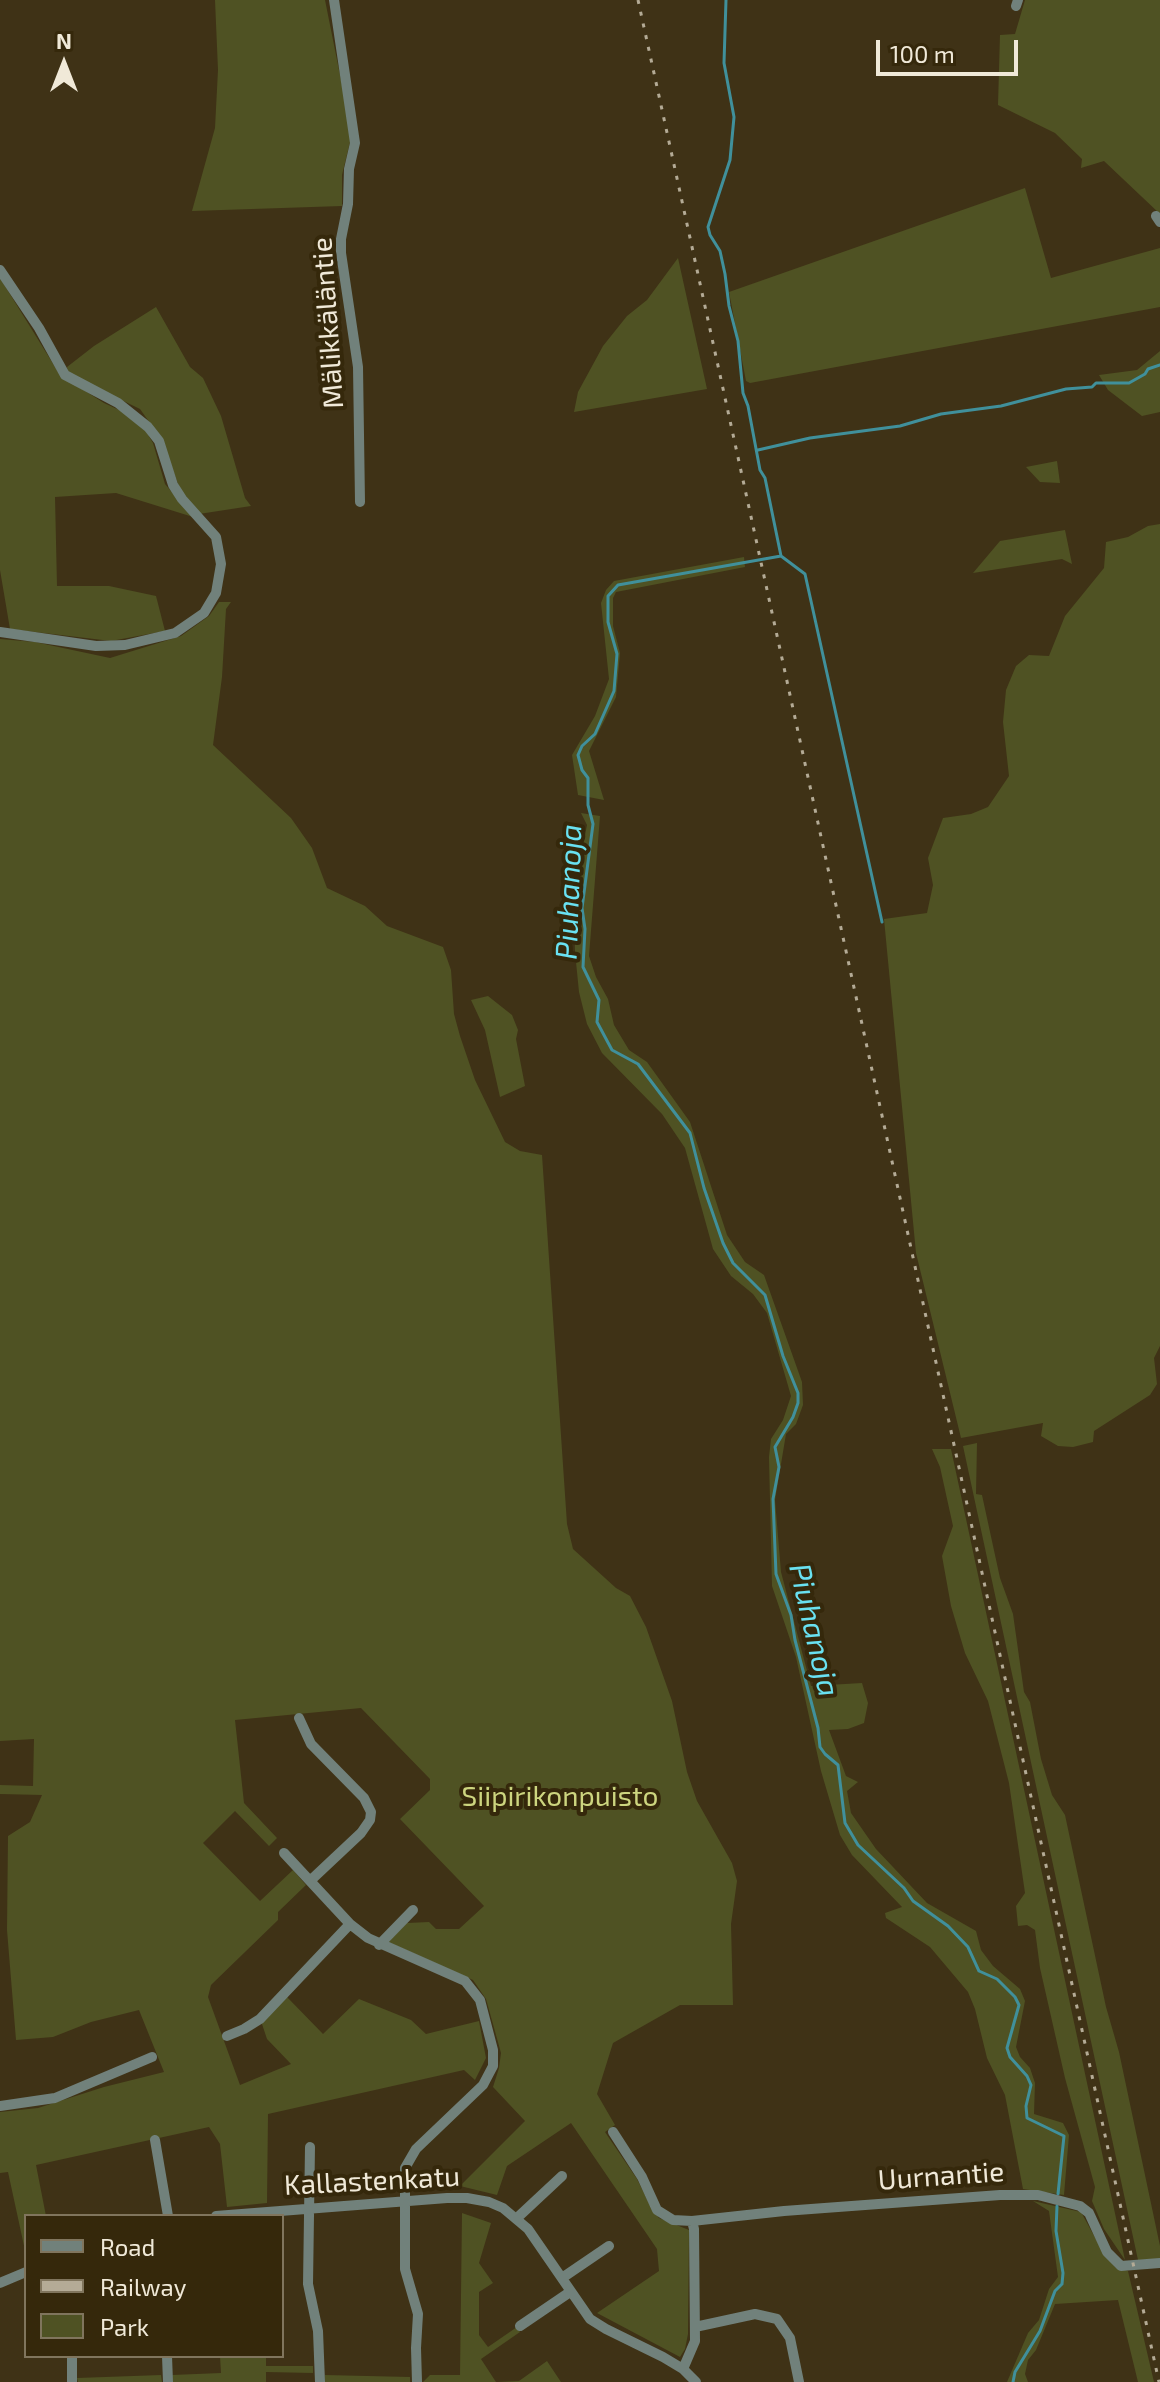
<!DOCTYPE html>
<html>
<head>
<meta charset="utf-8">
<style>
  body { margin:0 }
  #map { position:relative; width:1160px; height:2382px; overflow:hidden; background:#3f3216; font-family:"Exo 2",sans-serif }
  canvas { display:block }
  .legend { position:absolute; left:24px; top:2214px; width:260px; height:144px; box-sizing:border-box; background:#35280b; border:2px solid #80755d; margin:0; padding:10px 14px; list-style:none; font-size:24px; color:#f0e9d8 }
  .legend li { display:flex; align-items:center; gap:16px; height:40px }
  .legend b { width:40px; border:2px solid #80755d }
  .north { position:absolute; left:24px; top:24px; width:80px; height:80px; -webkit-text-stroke:6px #35280b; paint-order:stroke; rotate:0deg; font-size:22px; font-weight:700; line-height:32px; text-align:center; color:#f0e9d8 }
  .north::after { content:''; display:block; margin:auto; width:28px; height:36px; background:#f0e9d8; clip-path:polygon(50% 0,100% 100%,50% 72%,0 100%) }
  .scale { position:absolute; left:876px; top:40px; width:142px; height:36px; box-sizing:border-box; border:4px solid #f0e9d8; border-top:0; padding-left:10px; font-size:24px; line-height:28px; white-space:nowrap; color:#f0e9d8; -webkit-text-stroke:6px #35280b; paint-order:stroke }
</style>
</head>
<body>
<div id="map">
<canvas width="1160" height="2382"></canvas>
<ul class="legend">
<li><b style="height:10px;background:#71817b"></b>Road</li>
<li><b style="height:10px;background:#b4ab96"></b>Railway</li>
<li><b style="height:22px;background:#4f5223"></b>Park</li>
</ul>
<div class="north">N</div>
<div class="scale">100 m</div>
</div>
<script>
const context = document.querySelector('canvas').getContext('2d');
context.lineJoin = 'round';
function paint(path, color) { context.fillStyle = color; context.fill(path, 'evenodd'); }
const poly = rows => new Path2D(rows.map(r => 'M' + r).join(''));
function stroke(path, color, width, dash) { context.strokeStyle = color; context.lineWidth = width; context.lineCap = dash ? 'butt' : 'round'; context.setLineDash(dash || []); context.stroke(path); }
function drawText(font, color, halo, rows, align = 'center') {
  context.font = font + ' "Exo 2",sans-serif'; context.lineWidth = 8; context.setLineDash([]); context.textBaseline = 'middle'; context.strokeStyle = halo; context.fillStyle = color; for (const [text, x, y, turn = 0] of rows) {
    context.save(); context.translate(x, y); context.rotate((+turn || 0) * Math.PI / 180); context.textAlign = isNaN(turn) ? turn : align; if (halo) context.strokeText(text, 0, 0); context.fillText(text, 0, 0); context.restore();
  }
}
const green = poly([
  [215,0,325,0,350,125,350,142,342,175,342,206,192,211,215,128,218,70],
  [1025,0,1160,0,1160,214,1104,161,1081,168,1082,159,1055,133,998,105,1000,35,1015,34],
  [1025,188,1051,278,1160,248,1160,307,750,383,746,381,729,292],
  [678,258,707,389,574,412,578,392,603,346,627,316,647,300],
  [0,278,60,375,104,403,128,414,144,428,153,443,165,484,193,517,116,493,55,497,57,586,109,586,156,596,165,631,111,641,10,629,0,570],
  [156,307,190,367,203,378,221,416,245,498,251,506,199,514,181,492,162,440,140,409,68,374,67,367,94,346],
  [1160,351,1160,412,1142,416,1108,390,1099,375,1137,370],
  [1057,461,1060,483,1040,482,1026,467],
  [1160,524,1160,1346,1154,1358,1157,1384,1150,1395,1094,1431,1093,1442,1073,1447,1058,1446,1041,1436,1043,1423,961,1438,916,1253,884,919,927,913,933,885,928,858,943,818,971,814,988,807,1009,776,1003,722,1006,690,1016,666,1029,655,1049,656,1065,616,1104,568,1106,542,1128,537,1148,526],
  [1065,530,1072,564,1062,559,973,573,1000,541],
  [744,557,745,567,616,592,613,598,613,626,620,653,616,697,589,751,604,800,578,795,572,755,595,716,609,679,601,603,606,590,614,581],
  [219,602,231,602,226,609,222,677,213,745,291,818,312,848,327,888,365,906,387,926,443,947,451,970,454,1014,460,1036,475,1080,505,1142,520,1151,542,1155,567,1524,573,1549,616,1588,630,1596,646,1627,672,1701,687,1772,697,1801,732,1863,737,1881,731,1924,733,2005,680,2005,613,2043,597,2094,615,2125,605,2132,637,2179,652,2209,659,2218,689,2230,688,2334,685,2349,680,2357,597,2313,659,2271,657,2249,571,2123,507,2166,497,2195,460,2186,525,2121,493,2087,499,2068,501,2053,486,1999,473,1980,388,1942,407,1923,429,1922,436,1929,459,1929,484,1906,400,1819,430,1790,430,1779,361,1708,235,1720,244,1803,277,1838,269,1846,235,1811,203,1843,260,1901,293,1870,306,1885,278,1912,278,1920,211,1985,208,1997,240,2085,291,2064,267,2039,261,2021,287,1997,323,2034,359,1999,411,2020,426,2034,479,2021,486,2058,475,2080,464,2070,268,2114,267,2203,227,2207,220,2144,209,2127,36,2165,46,2216,26,2216,26,2255,8,2172,0,2173,0,2112,38,2108,104,2087,164,2072,139,2010,91,2022,53,2037,16,2040,7,1930,8,1836,30,1822,42,1795,0,1794,0,1785,33,1786,34,1739,0,1741,0,639,35,642,110,658,181,636,209,616],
  [581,813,600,816,589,956,596,977,608,999,614,1025,629,1050,647,1062,690,1122,727,1235,745,1262,764,1275,802,1382,803,1405,796,1424,786,1434,775,1500,781,1572,811,1686,862,1683,868,1703,864,1723,848,1729,829,1730,846,1776,858,1782,847,1791,851,1813,876,1849,927,1903,976,1931,981,1950,993,1966,1020,1989,1025,2001,1016,2047,1020,2057,1030,2068,1035,2083,1034,2114,1063,2123,1069,2135,1064,2195,1023,2189,1005,2095,987,2058,975,2009,968,1992,930,1947,886,1918,885,1913,902,1907,852,1855,840,1835,821,1771,796,1657,772,1586,769,1457,771,1439,783,1420,791,1396,767,1313,753,1294,731,1276,713,1249,685,1148,662,1114,602,1053,587,1024,579,992,575,952,574,917,579,866,587,825],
  [488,996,512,1015,518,1030,516,1039,525,1086,500,1097,485,1030,471,1000],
  [977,1443,976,1494,982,1495,1000,1578,1013,1614,1024,1692,1030,1702,1041,1759,1052,1795,1065,1815,1106,2007,1119,2052,1160,2246,1160,2259,1138,2260,963,1446],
  [932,1449,951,1449,1125,2260,1104,2229,1092,2201,1095,2187,1065,2078,1040,1968,1035,1930,1027,1925,1018,1926,1016,1906,1025,1893,1009,1783,988,1701,965,1653,951,1606,942,1556,953,1526,940,1467],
  [1033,2201,1081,2212,1103,2252,1115,2267,1128,2271,1154,2382,1138,2382,1118,2300,1055,2304,1036,2350,1028,2360,1025,2374,1028,2382,1007,2382,1028,2333,1039,2320,1049,2289,1058,2277,1049,2211],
  [462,2213,491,2223,479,2263,493,2283,479,2292,479,2335,488,2347,517,2327,520,2332,481,2359,496,2382,423,2382,430,2375,460,2375],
  [220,2356,266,2356,266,2366,313,2366,313,2373,266,2372,266,2382,173,2382,172,2375,221,2373],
  [547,2361,561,2382,497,2382,519,2381],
  [161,2375,162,2382,78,2382,77,2378],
  [325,2375,410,2377,410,2382,325,2382]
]);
const stream = poly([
  [726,0,724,63,734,117,730,160,708,227,710,235,720,251,725,274,729,306,738,341,743,393,748,406,760,470,765,478,781,556,618,585,608,596,608,622,617,654,614,691,595,734,582,746,578,755,582,770,588,778,588,805,593,824,582,908,585,929,583,967,599,1000,597,1022,612,1050,638,1064,690,1133,704,1188,723,1243,733,1263,765,1295,783,1356,798,1393,798,1403,793,1417,775,1447,779,1467,773,1499,776,1574,791,1615,795,1640,818,1728,820,1747,825,1754,838,1765,845,1823,858,1845,904,1888,913,1901,948,1926,968,1947,979,1971,997,1979,1015,1997,1019,2005,1007,2048,1010,2057,1027,2076,1031,2085,1026,2106,1027,2118,1064,2136,1058,2194],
  [758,450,810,438,900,426,941,414,1001,406,1066,389,1092,387,1096,383,1129,383,1145,374,1148,369,1160,365],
  [781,556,805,574,882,922],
  [1013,2382,1015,2372,1040,2331,1055,2291,1062,2284,1063,2273,1056,2231,1057,2206]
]);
const minor = poly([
  [334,0,355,143,349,169,348,204,341,239,341,253,358,367,360,502],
  [1016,6,1018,0],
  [1156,216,1160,222],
  [0,270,39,328,65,375,118,403,148,427,159,441,173,485,182,499,216,537,221,564,216,593,204,613,175,633,125,645,96,646,0,632],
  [299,1718,311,1744,364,1798,371,1812,370,1820,361,1833,311,1880],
  [284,1853,350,1924,368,1938,465,1981,480,2000,493,2050,493,2066,483,2085,416,2149,405,2168,405,2269,418,2314,416,2348,417,2382],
  [379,1945,413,1910],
  [227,2036,244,2029,260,2019,350,1924],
  [0,2106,55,2098,152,2057],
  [613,2132,642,2177,657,2210,673,2220,692,2221,694,2229,695,2341,683,2369],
  [155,2140,168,2216],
  [310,2147,308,2284,318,2331,320,2382],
  [216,2216,447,2198,467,2198,489,2202,503,2208,528,2229,590,2319,606,2329,663,2357,683,2369,696,2382],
  [517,2218,562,2176],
  [692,2221,784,2211,1000,2195,1038,2195,1080,2206,1089,2213,1107,2252,1121,2266,1160,2263],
  [562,2278,609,2246],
  [0,2283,26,2272],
  [520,2326,570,2292],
  [695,2327,755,2314,777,2319,790,2338,799,2382],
  [72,2356,72,2382],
  [167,2356,168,2382]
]);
const rail = poly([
  [638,0,1159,2382]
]);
const streetNames = [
  ["Mälikkäläntie",328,323,-94],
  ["Uurnantie",941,2176,-4],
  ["Kallastenkatu",372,2181,-3]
];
const parkNames = [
  ["Siipirikonpuisto",560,1797]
];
const waterNames = [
  ["Piuhanoja",569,892,-88],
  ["Piuhanoja",814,1630,77]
];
paint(green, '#4f5223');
stroke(stream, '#40909b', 3);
stroke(minor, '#71817b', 10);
stroke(rail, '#b4ab96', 3, [4, 8]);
drawText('28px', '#f0e9d8', '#35280b', streetNames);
drawText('28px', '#cdd57f', '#35280b', parkNames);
drawText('italic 30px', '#69e1f1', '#35280b', waterNames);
</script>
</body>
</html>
